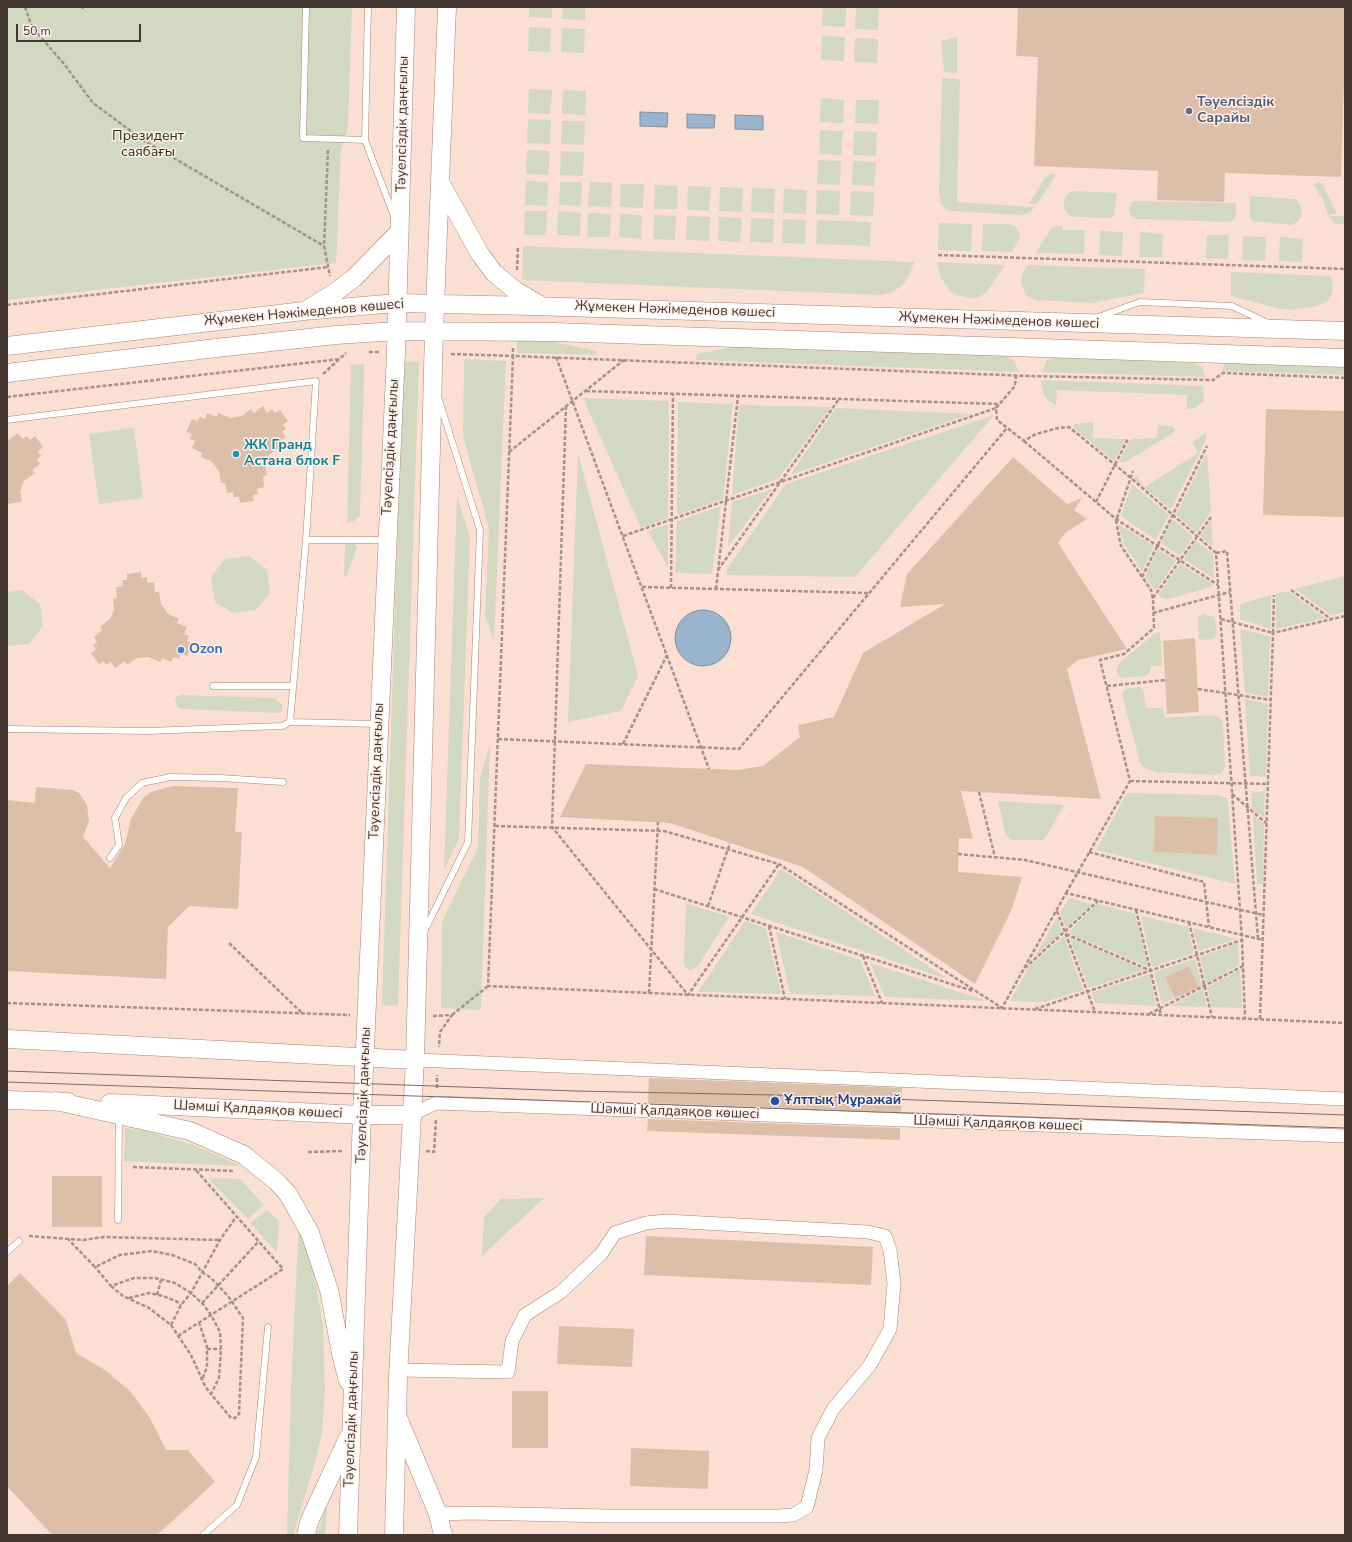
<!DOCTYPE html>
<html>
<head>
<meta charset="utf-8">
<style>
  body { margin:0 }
  #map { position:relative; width:1352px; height:1542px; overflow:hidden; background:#fcdfd3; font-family:"Nunito Sans",sans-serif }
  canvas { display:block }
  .frame { position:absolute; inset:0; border:8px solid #43352f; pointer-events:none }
  .scale { position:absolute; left:16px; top:24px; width:125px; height:18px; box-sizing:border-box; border:2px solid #43352f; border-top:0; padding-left:5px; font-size:12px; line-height:14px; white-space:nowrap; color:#43352f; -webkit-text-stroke:3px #fff0ea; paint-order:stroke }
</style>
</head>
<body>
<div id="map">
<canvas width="1352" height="1542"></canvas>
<div class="frame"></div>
<div class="scale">50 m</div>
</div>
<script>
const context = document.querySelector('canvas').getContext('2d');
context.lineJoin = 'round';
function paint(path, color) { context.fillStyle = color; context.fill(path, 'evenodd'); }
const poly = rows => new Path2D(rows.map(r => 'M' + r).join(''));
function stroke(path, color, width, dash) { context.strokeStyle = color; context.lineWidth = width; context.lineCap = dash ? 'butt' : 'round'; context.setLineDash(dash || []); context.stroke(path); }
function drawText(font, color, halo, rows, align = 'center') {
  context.font = font + ' "Nunito Sans",sans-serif'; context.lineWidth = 3; context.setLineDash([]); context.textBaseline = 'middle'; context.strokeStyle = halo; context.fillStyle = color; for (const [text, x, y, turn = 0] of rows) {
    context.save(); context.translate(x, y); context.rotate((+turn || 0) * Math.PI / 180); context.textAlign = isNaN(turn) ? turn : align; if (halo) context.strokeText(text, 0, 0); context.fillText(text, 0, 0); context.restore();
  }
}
const green = poly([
  [7,7,352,7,348,127,341,149,336,263,7,300],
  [529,7,552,7,552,18,529,17],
  [563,7,585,7,585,20,562,19],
  [823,7,846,7,845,27,822,26],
  [856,7,879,7,878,30,855,29],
  [529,27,551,28,550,52,528,51],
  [562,28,585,29,584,53,561,52],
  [822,36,845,37,844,61,821,60],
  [957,37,957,73,944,72,941,41],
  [855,38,878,39,877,63,854,62],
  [942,78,960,79,957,202,1035,207,1029,213,1021,215,952,211,947,210,941,204,939,194],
  [529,89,552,90,550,114,528,113],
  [563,90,586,91,585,115,562,114],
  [821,98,844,100,843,123,820,122],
  [856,100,879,100,878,124,855,123],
  [528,119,551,120,550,144,527,143],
  [562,121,585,121,584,145,561,144],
  [820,130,843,131,841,155,819,154],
  [854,131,877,132,876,156,853,155],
  [527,150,550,151,548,175,526,174],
  [561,151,584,152,583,176,560,175],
  [818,160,841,161,840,185,817,184],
  [853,161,876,162,874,186,852,185],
  [1052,173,1056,175,1037,204,1029,204,1045,177],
  [526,181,548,182,547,206,525,205],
  [560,182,582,182,581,206,559,205],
  [590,182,612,183,611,207,588,206],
  [1317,182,1321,183,1323,185,1337,214,1328,215,1323,200,1313,184],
  [621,184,644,184,643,208,620,207],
  [655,185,678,186,677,209,654,209],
  [688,186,711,187,709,211,687,210],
  [720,187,743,188,742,212,719,211],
  [752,188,775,189,774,213,751,212],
  [784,189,807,190,806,214,783,213],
  [817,190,840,191,839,215,816,214],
  [851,191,874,192,873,216,850,215],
  [1071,191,1117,193,1114,215,1112,217,1106,218,1077,217,1070,216,1064,208,1064,202,1065,197],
  [1250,196,1296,199,1302,209,1301,217,1297,222,1291,225,1253,221,1250,217],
  [1132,201,1236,203,1236,215,1234,220,1228,222,1137,219,1130,215,1129,210],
  [525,211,547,211,546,235,524,235],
  [558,211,581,213,580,236,557,235],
  [588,213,611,214,610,237,587,237],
  [620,214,642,215,641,239,619,237],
  [654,215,676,216,675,240,653,239],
  [687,216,710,217,709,241,686,240],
  [1329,216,1345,216,1345,225,1334,223],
  [719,217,742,218,740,242,718,241],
  [751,218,774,219,773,243,750,242],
  [783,219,806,220,805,244,782,243],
  [817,220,871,222,870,246,816,244],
  [939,223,972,224,971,251,938,250],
  [983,224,1009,224,1015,226,1019,232,1020,238,1012,252,982,251],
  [1060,226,1063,226,1063,230,1085,230,1084,254,1035,253,1052,228],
  [1100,231,1123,232,1122,256,1099,255],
  [1140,232,1163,234,1162,257,1139,257],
  [1207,235,1229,235,1228,259,1206,258],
  [1243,236,1266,237,1265,261,1242,260],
  [1280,237,1303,239,1302,262,1279,261],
  [523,246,914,262,910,274,902,286,890,293,879,295,522,280],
  [937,262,1005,265,987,292,979,297,973,299,957,295,950,291,941,278],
  [1028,265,1145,269,1144,293,1091,303,1035,300,1026,295,1021,283,1022,275],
  [1231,272,1331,276,1333,285,1332,294,1328,301,1318,306,1290,310,1277,308,1231,296],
  [517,340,549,341,596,351,596,355,517,353],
  [738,346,1003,355,1014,360,1019,372,696,360,697,354],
  [1056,357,1194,363,1202,367,1205,377,1042,372,1047,360],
  [464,359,506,361,494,640,485,616,489,528,463,437],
  [403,361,419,362,398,1006,382,1005],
  [1230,361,1345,365,1345,375,1221,371,1225,364],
  [359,364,364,364,364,377,360,510,360,516,354,521,347,523,351,365],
  [1041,380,1203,386,1204,401,1195,408,1187,409,1187,395,1057,390,1056,405,1049,401,1044,395,1042,388],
  [583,398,669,401,668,518,641,528],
  [678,402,733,404,723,499,677,515],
  [739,405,831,407,778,479,732,495],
  [836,408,971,414,790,475],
  [994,415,855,577,727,575,727,569,786,484],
  [1093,422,1093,438,1126,439,1114,461,1074,428,1074,424],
  [1158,425,1173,426,1175,430,1173,433,1125,462,1119,462,1131,439,1157,438],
  [134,428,143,498,99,504,89,434],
  [1206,433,1206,440,1171,509,1134,479,1136,475,1145,487,1198,453,1192,442],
  [578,453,638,676,621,711,568,722],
  [1207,453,1211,512,1196,533,1176,514],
  [1132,484,1169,515,1156,540,1121,516],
  [772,489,728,547,732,502],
  [457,496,470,537,459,839,444,870],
  [721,506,712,574,675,573,677,521],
  [1173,519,1193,537,1180,556,1161,543],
  [1211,520,1213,546,1200,536],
  [668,524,668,567,648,531],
  [1118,524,1154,546,1142,571,1124,544],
  [1196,540,1213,554,1214,579,1184,559],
  [348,542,355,544,357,548,346,577,344,577,345,545],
  [1158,549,1176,561,1155,591,1145,576],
  [249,556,267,570,270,593,256,610,233,613,215,602,211,577,225,559],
  [1180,564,1213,584,1211,587,1168,599,1160,597,1158,595],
  [1345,576,1345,612,1331,615,1295,589],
  [22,590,40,604,43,626,29,644,7,646,7,592],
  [1288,591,1325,618,1276,629,1276,594],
  [1271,595,1271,629,1240,619,1240,604],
  [1204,614,1212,616,1215,618,1217,634,1215,637,1212,639,1199,640,1198,617],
  [1240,629,1270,636,1268,697,1245,693],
  [1160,632,1162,666,1151,666,1150,673,1145,676,1125,678,1119,677,1116,671,1120,662,1155,633],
  [1139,687,1143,689,1146,708,1163,708,1164,718,1210,715,1216,716,1221,719,1223,722,1225,767,1222,773,1213,775,1156,772,1146,769,1140,763,1122,694,1125,689],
  [181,695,275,698,282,705,282,711,278,713,182,709,178,708,175,700,176,697],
  [1245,699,1268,704,1266,777,1250,776],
  [490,744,481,1007,478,1010,441,1008,442,922,478,847,480,778],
  [1265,791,1264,819,1252,808,1251,793],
  [1127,793,1218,795,1226,798,1228,802,1235,884,1096,850],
  [1155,816,1218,818,1216,855,1154,852],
  [998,801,1064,805,1044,840,1012,840,1006,836],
  [1253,815,1264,824,1263,884,1257,884],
  [781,869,948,979,751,914],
  [1069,898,1093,904,1066,928,1060,913],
  [686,903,729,917,698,966,691,970,686,968,684,963],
  [1097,904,1135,914,1148,967,1068,933],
  [1141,916,1188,927,1194,953,1152,967],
  [1057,917,1062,932,1035,956],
  [745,921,766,928,781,994,698,992],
  [1193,928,1237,939,1199,951],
  [776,932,860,960,875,996,790,994],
  [1064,936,1083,990,1045,1002,1010,1001,1029,967],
  [1069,937,1145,970,1089,988],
  [1238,943,1239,965,1206,983,1200,957],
  [1195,959,1202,985,1199,987,1189,966,1165,977,1175,998,1162,1004,1154,972],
  [870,963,987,1001,885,997],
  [1240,970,1242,1008,1212,1007,1207,987],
  [1150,974,1156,1006,1095,1003,1091,993],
  [1203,989,1207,1007,1170,1006],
  [125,1128,146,1131,196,1146,241,1166,124,1161],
  [208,1178,240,1179,264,1205,248,1219],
  [544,1198,482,1256,484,1217,501,1199],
  [267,1210,279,1221,277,1252,250,1223],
  [299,1221,309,1246,323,1326,325,1391,322,1432,315,1463,293,1535,287,1535,291,1388],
  [327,1503,326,1528,325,1535,317,1535]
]);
const water = poly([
  [640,112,668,113,667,127,640,126,640,112],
  [687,114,715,115,714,128,687,128,687,114],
  [735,115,763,116,763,130,735,129,735,115],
  '675 638a28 28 0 1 1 56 0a28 28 0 1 1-56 0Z'
]);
const building = poly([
  [1018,7,1345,7,1345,53,1341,177,1225,173,1224,202,1157,200,1158,171,1034,166,1038,57,1016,56],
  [263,406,267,413,272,409,275,413,280,410,288,421,283,425,286,429,282,432,286,437,277,444,280,447,269,455,265,464,267,475,263,476,264,487,257,489,258,494,253,495,254,501,240,503,239,497,234,497,233,492,227,493,225,483,221,483,219,471,211,461,201,457,202,453,192,448,195,441,190,439,192,434,186,432,192,419,197,421,200,417,205,419,207,413,217,417,218,413,230,418,242,416,251,409,254,413],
  [1266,409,1345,411,1345,517,1263,515],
  [18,433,23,439,27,436,30,440,35,436,43,447,38,451,41,456,37,459,40,464,32,470,35,473,24,481,20,491,22,502,7,504,7,441],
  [1013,457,1067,504,1082,498,1074,510,1087,519,1066,532,1058,543,1127,649,1078,660,1067,669,1101,799,961,791,973,839,959,838,958,872,1022,877,1011,911,975,984,803,867,670,823,560,817,586,764,738,770,763,766,800,737,798,725,834,717,863,653,945,604,900,607,907,574],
  [141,572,141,578,147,577,147,583,154,582,155,592,159,592,161,604,168,614,179,619,177,623,187,627,184,634,189,636,187,641,193,643,187,656,181,654,179,659,174,657,171,662,162,658,160,662,148,657,137,658,127,665,125,661,115,668,111,662,106,665,104,661,99,664,91,653,96,649,93,645,97,642,94,637,102,630,100,627,110,619,114,610,113,599,117,598,116,587,123,586,122,580,127,580,127,574],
  [1195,638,1199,712,1167,714,1163,641],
  [173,786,238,788,235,832,242,832,238,909,189,906,168,927,166,979,7,971,7,800,35,803,36,787,73,790,79,793,87,805,89,821,83,837,110,868,125,844,131,819,143,798,151,792],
  [1155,816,1218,818,1217,855,1154,852],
  [1189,966,1199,987,1175,998,1165,977],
  [649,1078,902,1088,901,1112,648,1103],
  [648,1119,900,1128,900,1140,647,1131],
  [52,1176,102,1176,102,1227,52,1227],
  [646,1236,873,1247,871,1285,644,1275],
  [20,1273,66,1320,76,1353,105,1370,130,1391,150,1418,166,1450,188,1450,215,1482,157,1535,52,1535,7,1486,7,1286],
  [559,1326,634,1329,632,1367,557,1364],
  [512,1391,548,1391,548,1448,512,1448],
  [631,1448,709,1451,708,1489,630,1486]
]);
const path = poly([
  [25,7,32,27,64,64,93,103,143,140,324,246],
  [82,7,83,9],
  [328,150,324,246,330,276],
  [938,255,1345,269],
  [517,270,518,246],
  [7,305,328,267],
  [369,352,380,352],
  [451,354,513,356,513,348],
  [556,357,709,769],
  [323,374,346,353],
  [1016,375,1015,386,996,408,997,420,1024,441,1036,434,1058,428,1069,427,1131,478,1216,553,1242,940,1245,1019],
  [1345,378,1223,373,1213,380,1029,376,513,356,488,986,1345,1023],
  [586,391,999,404],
  [7,397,340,359],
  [566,406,552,827,688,995,779,864],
  [1024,441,1116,519,1218,585],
  [509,452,624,360],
  [1096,502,1128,439],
  [623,536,996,408],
  [1216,553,1227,551,1258,939],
  [718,570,839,399],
  [1142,577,1207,446],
  [642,587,868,593],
  [671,588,673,394],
  [716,589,738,396],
  [1291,590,1331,619],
  [1153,598,1211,517],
  [1153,613,1230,592],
  [1221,619,1273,633,1274,595],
  [1107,686,1165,680],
  [1198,689,1271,700],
  [498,739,739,749,1007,428],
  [623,744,667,655],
  [1130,781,1268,784],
  [979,792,995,857],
  [1232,794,1266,823],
  [495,826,664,831,779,864,1002,1008,1066,893,1263,940],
  [1089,852,1204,882,1209,927],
  [958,854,1025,860,1263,915],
  [654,889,973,991],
  [1066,893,1130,781,1100,660,1124,654,1154,628,1153,599,1151,590,1121,546,1116,521,1133,471],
  [708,906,730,843],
  [1136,910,1161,1015],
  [1057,911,1095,1012],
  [1189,922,1212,1017],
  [769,926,785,999],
  [1066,934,1149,970],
  [229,943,302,1013],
  [863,956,882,1003],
  [1025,968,1098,901],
  [649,993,658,822],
  [7,1003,350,1015],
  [1035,1009,1242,940],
  [1149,1014,1243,966],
  [452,1015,488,986],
  [433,1016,452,1015,440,1032,439,1047],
  [1260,1019,1273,633,1345,616],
  [437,1088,437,1075],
  [426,1151,434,1152,436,1119],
  [308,1152,343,1151],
  [133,1167,235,1171],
  [29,1236,83,1240,104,1237,220,1240],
  [67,1238,95,1267,120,1255,152,1251,172,1255,195,1264,202,1272,211,1278,228,1296,243,1318,239,1414,235,1418,231,1418,211,1394,219,1378,221,1349,220,1332,211,1315,203,1304,191,1293,175,1283,155,1278,134,1278,111,1286,95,1267],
  [111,1286,123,1296,149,1308,171,1325,191,1355,205,1386,211,1394],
  [157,1295,161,1280],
  [129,1298,149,1293,163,1296,176,1301,181,1305],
  [202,1303,259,1241],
  [199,1322,207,1347,207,1367,202,1380],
  [171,1325,181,1305,191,1293,220,1240,236,1217],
  [178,1336,283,1269,195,1169],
  [207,1349,221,1349]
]);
const lane = poly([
  [306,7,303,138,365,140,394,216],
  [365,140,368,7],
  [1098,317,1140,302,1232,306,1268,323],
  [7,420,316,381,306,540,290,722,377,724],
  [306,540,387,540],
  [213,686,293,686],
  [7,729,147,731,282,726,290,722],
  [110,858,119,845,115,818,126,798,142,783,170,777,220,778,283,782],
  [424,932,468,842,480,530,439,400],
  [118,1220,119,1118],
  [7,1252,19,1241],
  [203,1535,237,1505,256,1457,268,1327]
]);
const street = poly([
  [415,1060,1345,1099],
  [411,1115,436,1103,1345,1136],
  [398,1370,508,1372,512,1341,525,1315,561,1292,601,1254,615,1233,646,1223,666,1221,868,1232,885,1236,890,1250,894,1284,890,1329,870,1365,833,1409,818,1438,816,1470,807,1507,793,1515,778,1516,607,1516,471,1513,438,1514]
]);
const secondary = poly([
  [441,184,480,254,494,273,516,291,540,305],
  [308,309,334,293,354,278,400,231],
  [7,346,304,311,397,303,531,306,1345,331],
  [7,373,216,348,336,335,396,331,553,332,1345,358],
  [7,1039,415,1060],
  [7,1100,68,1102],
  [56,1101,190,1131,244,1155,277,1182,288,1194,310,1233,329,1290,341,1353,348,1381],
  [110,1103,362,1115,411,1115],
  [399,1420,438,1514,443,1535],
  [306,1535,309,1522,348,1438],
  [348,1535,362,1115,396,352,406,7],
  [394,1535,398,1376,415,1060,434,332,447,7]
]);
const tram = poly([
  [7,1071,575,1091,774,1095,1345,1115],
  [7,1082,1345,1128]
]);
const markers = [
  [1189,111,4,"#5c6f8a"],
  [236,454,4,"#0f9aa8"],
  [181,650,4,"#3f7fe0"],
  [775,1101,5,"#1a4fb4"]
];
const serviceNames = [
  ["Тәуелсіздік",1197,103],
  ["Сарайы",1197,119]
];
const streetNames = [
  ["Тәуелсіздік даңғылы",403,124,-89],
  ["Жұмекен Нәжімеденов көшесі",675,310,2],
  ["Жұмекен Нәжімеденов көшесі",304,313,-5],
  ["Жұмекен Нәжімеденов көшесі",999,321,2],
  ["Тәуелсіздік даңғылы",391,447,-87],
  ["Тәуелсіздік даңғылы",377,771,-88],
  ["Тәуелсіздік даңғылы",364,1095,-88],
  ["Шәмші Қалдаяқов көшесі",258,1110,3],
  ["Шәмші Қалдаяқов көшесі",675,1112,2],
  ["Шәмші Қалдаяқов көшесі",998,1124,2],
  ["Тәуелсіздік даңғылы",352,1419,-88]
];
const parkNames = [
  ["Президент",148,137],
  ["саябағы",148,153]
];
const cultureNames = [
  ["ЖК Гранд",244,446],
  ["Астана блок F",244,462]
];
const shopNames = [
  ["Ozon",189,650]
];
const transitNames = [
  ["Ұлттық Мұражай",784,1101]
];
paint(green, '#d2d9c0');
paint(water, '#9ab4ce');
stroke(water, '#808e9e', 1);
paint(building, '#dcbfa8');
stroke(lane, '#a68578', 7);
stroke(street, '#a68578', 14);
stroke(secondary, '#a68578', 19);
stroke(path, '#a79188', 2.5, [4, 2]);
stroke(lane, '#fff', 6);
stroke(street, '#fff', 13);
stroke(secondary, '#fff', 18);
stroke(tram, '#7e6b63', 1);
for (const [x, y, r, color] of markers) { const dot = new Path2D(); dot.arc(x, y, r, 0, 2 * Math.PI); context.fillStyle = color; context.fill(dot); stroke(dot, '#fff0ea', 1.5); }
drawText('bold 14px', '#4e5e75', '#fff0ea', serviceNames, 'left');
drawText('14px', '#43352f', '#fff0ea', streetNames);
drawText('14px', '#2a3209', '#fff0ea', parkNames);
drawText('bold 14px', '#0d838f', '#fff0ea', cultureNames, 'left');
drawText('bold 14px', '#366cbe', '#fff0ea', shopNames, 'left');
drawText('bold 14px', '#164399', '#fff0ea', transitNames, 'left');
</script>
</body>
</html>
